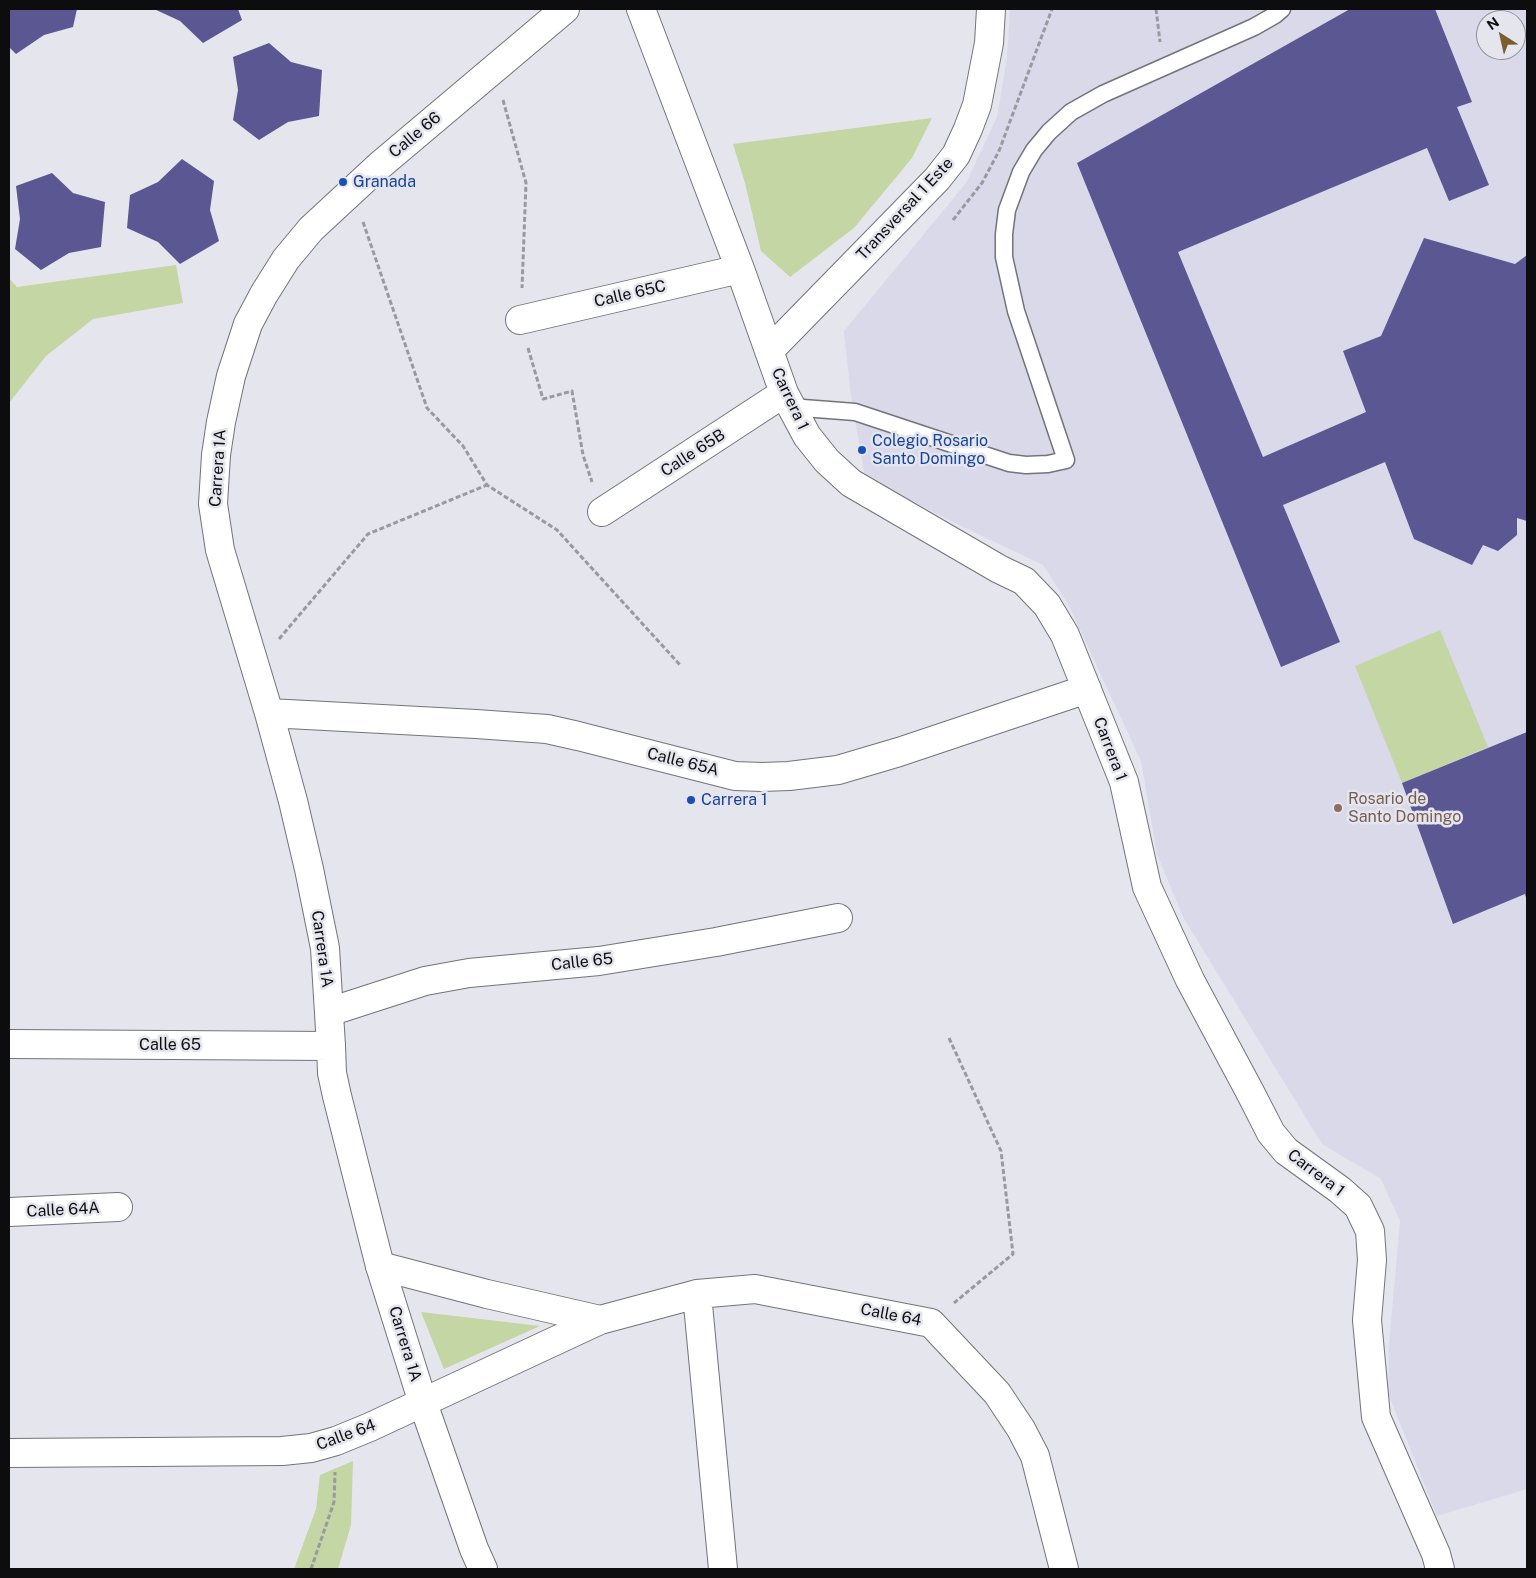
<!DOCTYPE html>
<html>
<head>
<meta charset="utf-8">
<style>
  body { margin:0 }
  #map { position:relative; width:1536px; height:1578px; overflow:hidden; background:#e5e5ee; font-family:"Public Sans",sans-serif }
  canvas { display:block }
  .frame { position:absolute; inset:0; border:10px solid #0d0d10; pointer-events:none }
  .north { position:absolute; left:1476px; top:10px; width:50px; height:50px; box-sizing:border-box; background:#e5e5ee; border:1px solid #8f8f95; border-radius:50%; rotate:325deg; font-size:14px; font-weight:700; line-height:20px; text-align:center; color:#0d0d10 }
  .north::after { content:''; display:block; margin:auto; width:18px; height:22px; background:#7c5c31; clip-path:polygon(50% 0,100% 100%,50% 72%,0 100%) }
</style>
</head>
<body>
<div id="map">
<canvas width="1536" height="1578"></canvas>
<div class="frame"></div>
<div class="north">N</div>
</div>
<script>
const context = document.querySelector('canvas').getContext('2d');
context.lineJoin = 'round';
function paint(path, color) { context.fillStyle = color; context.fill(path, 'evenodd'); }
const poly = rows => new Path2D(rows.map(r => 'M' + r).join(''));
function stroke(path, color, width, dash) { context.strokeStyle = color; context.lineWidth = width; context.lineCap = dash ? 'butt' : 'round'; context.setLineDash(dash || []); context.stroke(path); }
function drawText(font, color, halo, rows, align = 'center') {
  context.font = font + ' "Public Sans",sans-serif'; context.lineWidth = 5; context.setLineDash([]); context.textBaseline = 'middle'; context.strokeStyle = halo; context.fillStyle = color; for (const [text, x, y, turn = 0] of rows) {
    context.save(); context.translate(x, y); context.rotate((+turn || 0) * Math.PI / 180); context.textAlign = isNaN(turn) ? turn : align; if (halo) context.strokeText(text, 0, 0); context.fillText(text, 0, 0); context.restore();
  }
}
const built = poly([
  [1010,9,1527,9,1527,1489,1437,1516,1388,1393,1389,1345,1400,1221,1381,1179,1322,1144,1183,917,1157,854,1141,761,1068,604,1043,565,953,522,865,477,851,396,844,331,966,183,997,117,1007,58],
  [1486,20,1516,20,1516,50,1486,50]
]);
const green = poly([
  [932,118,912,158,854,228,790,277,761,251,745,183,733,144],
  [176,265,183,303,93,319,46,356,9,403,9,278,17,287],
  [1440,630,1488,747,1402,783,1355,666],
  [421,1312,540,1326,444,1369],
  [353,1461,351,1525,338,1569,294,1569,316,1509,320,1475]
]);
const building = poly([
  [9,9,77,9,73,27,44,35,16,54,9,47],
  [154,9,238,9,242,20,203,43,180,21],
  [1350,9,1435,9,1472,102,1457,107,1489,185,1449,201,1427,148,1178,252,1263,457,1366,412,1343,351,1381,336,1424,238,1515,264,1527,255,1527,521,1517,518,1517,535,1498,551,1483,545,1472,565,1414,539,1385,462,1283,505,1340,642,1281,667,1077,163],
  [269,43,291,62,322,70,319,116,288,122,259,140,233,120,238,90,233,57],
  [182,159,214,181,210,210,219,241,180,264,158,242,127,228,130,195,158,182],
  [52,173,73,193,105,202,101,247,69,253,41,270,15,249,20,219,16,186],
  [1527,732,1527,901,1525,894,1453,924,1402,783]
]);
const path = poly([
  [1156,9,1160,42],
  [503,100,526,183,522,288],
  [953,220,982,183,999,151,1052,9],
  [363,222,427,408,463,446,487,485,557,530,681,666],
  [528,348,543,399,572,391,583,455,592,482],
  [279,639,368,534,487,485],
  [949,1038,1001,1151,1013,1254,954,1303],
  [311,1569,334,1502,335,1472]
]);
const service = poly([
  [790,407,855,412,1009,463,1026,465,1048,464,1066,460,1016,311,1004,257,1004,234,1007,210,1021,172,1034,150,1049,132,1071,112,1103,94,1254,27,1275,15,1282,9]
]);
const minor = poly([
  [641,9,740,269,784,393,807,436,827,461,851,483,999,569,1024,581,1047,605,1065,635,1124,782,1147,887,1190,980,1250,1092,1271,1133,1286,1151,1340,1190,1358,1206,1370,1231,1372,1260,1367,1320,1376,1417,1436,1554,1440,1569],
  [520,320,740,269],
  [769,351,937,179,956,155,968,129,977,105,989,43,991,9],
  [602,512,784,393],
  [269,713,476,724,547,729,578,736,735,776,762,777,789,776,838,770,899,752,1087,689],
  [329,1012,425,981,469,973,599,961,716,942,838,918],
  [331,1046,325,948,309,869,293,801,269,713,220,550,213,504,216,455,221,422,231,376,248,324,264,294,286,259,311,229,379,166,565,9],
  [9,1212,118,1207],
  [380,1266,487,1294,600,1320],
  [697,1294,723,1569],
  [9,1453,282,1451,311,1448,336,1441,370,1427,600,1320,697,1294,755,1289,931,1323,997,1393,1021,1429,1035,1456,1064,1569]
]);
const tertiary = poly([
  [9,1044,331,1046,332,1073,337,1096,380,1266,423,1403,474,1549,483,1569]
]);
const markers = [
  [343,182,5,"#1a4fb4"],
  [862,450,5,"#1a4fb4"],
  [691,800,5,"#1a4fb4"],
  [1338,808,5,"#8d6e63"]
];
const streetNames = [
  ["Calle 66",415,135,-40],
  ["Transversal 1 Este",905,209,-47],
  ["Calle 65C",630,294,-13],
  ["Carrera 1",790,399,65],
  ["Calle 65B",693,453,-33],
  ["Carrera 1A",218,468,-86],
  ["Carrera 1",1110,749,69],
  ["Calle 65A",683,762,14],
  ["Carrera 1A",322,949,82],
  ["Calle 65",582,962,-6],
  ["Calle 65",170,1045],
  ["Carrera 1",1316,1173,37],
  ["Calle 64A",63,1210,-3],
  ["Calle 64",891,1315,11],
  ["Carrera 1A",405,1344,73],
  ["Calle 64",346,1435,-20]
];
const transitNames = [
  ["Granada",353,182],
  ["Colegio Rosario",872,441],
  ["Santo Domingo",872,459],
  ["Carrera 1",701,800]
];
const educationNames = [
  ["Rosario de",1348,799],
  ["Santo Domingo",1348,817]
];
paint(built, '#d9d9ea');
paint(green, '#c3d6a3');
paint(building, '#5a5792');
stroke(service, '#73737b', 19);
stroke(minor, '#73737b', 30);
stroke(tertiary, '#73737b', 30);
stroke(path, '#9999a0', 3, [5, 2.5]);
stroke(service, '#fff', 16);
stroke(minor, '#fff', 28);
stroke(tertiary, '#fff', 28);
for (const [x, y, r, color] of markers) { const dot = new Path2D(); dot.arc(x, y, r, 0, 2 * Math.PI); context.fillStyle = color; context.fill(dot); stroke(dot, '#e5e5ee', 2); }
drawText('16px', '#0d0d10', '#e5e5ee', streetNames);
drawText('16px', '#164399', '#e5e5ee', transitNames, 'left');
drawText('16px', '#785e54', '#e5e5ee', educationNames, 'left');
</script>
</body>
</html>
